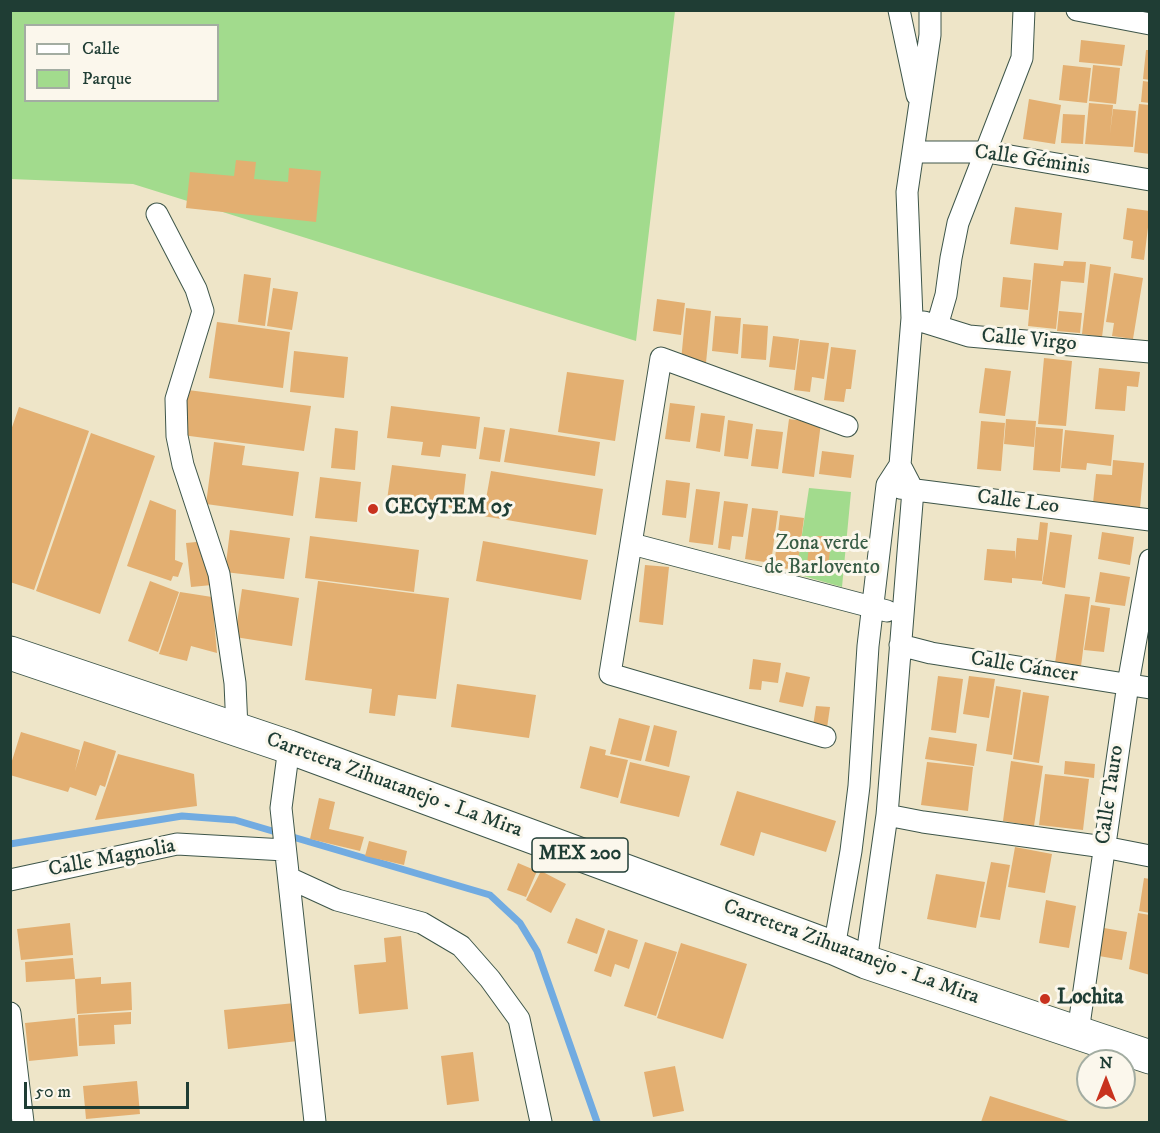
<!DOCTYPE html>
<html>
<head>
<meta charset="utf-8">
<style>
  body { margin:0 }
  #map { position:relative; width:1160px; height:1133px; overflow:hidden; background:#eee5c8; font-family:"IM FELL DW Pica",serif }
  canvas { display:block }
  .frame { position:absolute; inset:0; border:12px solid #1f3d34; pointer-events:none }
  .legend { position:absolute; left:24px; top:24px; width:195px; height:78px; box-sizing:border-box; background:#fbf7ec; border:2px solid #a3ada2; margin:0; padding:8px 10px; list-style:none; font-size:18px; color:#1f3d34 }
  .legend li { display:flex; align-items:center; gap:12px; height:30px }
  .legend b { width:30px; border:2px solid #a3ada2 }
  .north { position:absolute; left:1076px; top:1049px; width:60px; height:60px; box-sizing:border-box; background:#fbf7ec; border:2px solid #a3ada2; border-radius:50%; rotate:0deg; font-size:16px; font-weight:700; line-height:24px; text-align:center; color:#1f3d34 }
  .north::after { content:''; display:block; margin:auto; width:21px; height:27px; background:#c8321e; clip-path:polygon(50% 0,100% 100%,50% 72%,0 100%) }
  .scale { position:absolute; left:24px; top:1082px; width:165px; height:27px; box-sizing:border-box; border:3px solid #1f3d34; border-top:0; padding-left:8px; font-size:18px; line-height:21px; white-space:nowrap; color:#1f3d34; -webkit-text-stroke:4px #fbf7ec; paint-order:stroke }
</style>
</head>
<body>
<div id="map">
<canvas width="1160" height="1133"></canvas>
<div class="frame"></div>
<ul class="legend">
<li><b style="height:8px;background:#fff"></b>Calle</li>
<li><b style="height:16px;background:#a2db8d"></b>Parque</li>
</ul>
<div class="north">N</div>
<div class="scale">50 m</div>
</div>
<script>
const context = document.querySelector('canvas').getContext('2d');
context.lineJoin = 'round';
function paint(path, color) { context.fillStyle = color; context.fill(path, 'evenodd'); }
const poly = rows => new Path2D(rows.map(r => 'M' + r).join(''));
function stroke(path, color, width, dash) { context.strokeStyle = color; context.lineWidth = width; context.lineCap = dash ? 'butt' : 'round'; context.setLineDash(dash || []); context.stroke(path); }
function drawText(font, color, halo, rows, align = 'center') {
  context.font = font + ' "IM FELL DW Pica",serif'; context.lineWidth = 6; context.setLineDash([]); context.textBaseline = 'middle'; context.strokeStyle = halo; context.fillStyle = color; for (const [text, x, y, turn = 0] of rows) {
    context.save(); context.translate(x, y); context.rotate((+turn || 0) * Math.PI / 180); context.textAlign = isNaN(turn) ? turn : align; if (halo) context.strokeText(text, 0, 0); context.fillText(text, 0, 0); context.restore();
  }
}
const green = poly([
  [11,11,675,11,636,341,133,184,11,179],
  [26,26,218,26,218,100,26,100],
  [809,488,851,492,842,587,796,574]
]);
const stream = poly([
  [10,844,182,816,235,820,490,895,520,923,537,951,597,1122]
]);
const building = poly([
  [1081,40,1125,45,1122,66,1079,62],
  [1146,50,1150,50,1150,80,1143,79],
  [1063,65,1091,68,1087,103,1059,100],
  [1093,65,1120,68,1116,104,1089,101],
  [1143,81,1150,82,1150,103,1141,102],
  [1029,99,1061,105,1055,144,1023,139],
  [1089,103,1113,105,1110,134,1113,109,1136,111,1133,147,1085,144],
  [1139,104,1150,105,1150,154,1134,152],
  [1063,114,1085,115,1083,144,1061,143],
  [236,160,256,162,254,179,288,182,289,168,321,171,316,222,186,208,190,172,234,176],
  [1015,207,1062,213,1058,250,1010,244],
  [1127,208,1150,211,1144,260,1131,258,1133,241,1123,239],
  [1064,261,1086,262,1084,283,1061,281,1056,329,1028,326,1034,263,1063,266],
  [1090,264,1111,267,1102,337,1082,334],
  [1114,273,1143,278,1133,339,1112,336,1114,323,1106,322],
  [244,274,271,278,265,326,238,322],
  [1003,277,1031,280,1028,310,1000,307],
  [273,288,298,292,292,330,267,326],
  [657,299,685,303,681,335,653,331],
  [686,308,711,311,706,363,681,361],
  [1059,311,1082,313,1080,333,1057,331],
  [715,316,741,318,738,354,712,351],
  [217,322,290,332,283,388,209,378],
  [743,324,768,326,766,360,741,358],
  [773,336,799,339,795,370,769,367],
  [800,340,829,343,824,379,812,377,810,392,794,390],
  [831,347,856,350,851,389,846,389,844,402,824,400],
  [294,351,348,357,344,398,290,392],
  [1044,358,1072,361,1066,426,1038,424],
  [985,368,1011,371,1005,416,979,413],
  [1099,368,1140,372,1138,387,1127,386,1125,411,1095,409],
  [567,372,624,380,615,441,558,432],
  [188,390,311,406,304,451,182,435],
  [670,403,695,406,690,442,665,439],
  [391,406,480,417,476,449,442,445,440,457,421,455,423,442,387,438],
  [19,407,89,431,34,590,10,582,10,433],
  [701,413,725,416,720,452,696,448],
  [789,419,821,423,814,477,782,473],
  [1006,419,1036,421,1034,447,1004,444],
  [728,420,753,424,748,459,724,456],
  [981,421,1005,423,1001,471,977,469],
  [484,427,505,430,500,462,479,459],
  [1036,427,1063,429,1060,472,1033,470],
  [335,428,358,431,355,470,331,468],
  [510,428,600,442,595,476,504,462],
  [756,429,783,432,778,469,751,466],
  [1065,430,1114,435,1111,466,1087,463,1086,470,1061,468],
  [91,433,155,456,100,614,36,591],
  [214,442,245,446,242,465,299,472,293,516,206,504],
  [822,451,854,455,851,478,819,474],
  [1113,460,1144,463,1140,508,1093,503,1096,474,1112,475],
  [392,465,466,474,462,509,387,500],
  [491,471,603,489,596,535,483,516],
  [320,477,361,482,357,522,315,518],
  [666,480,690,483,686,518,662,515],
  [696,489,720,492,713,545,689,542],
  [150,500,176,510,175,560,183,563,178,577,173,576,171,581,127,566],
  [724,501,748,504,743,537,732,536,730,550,718,548],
  [752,508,778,511,771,563,745,559],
  [780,515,804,518,797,570,774,567],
  [1040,522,1048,523,1042,581,1012,578,1012,583,984,580,987,549,1015,551,1015,560,1017,538,1038,540],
  [230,530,290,538,284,579,225,572],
  [1050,532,1072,535,1065,588,1042,584],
  [1102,532,1134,537,1130,565,1098,559],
  [310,536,419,550,414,592,305,578],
  [816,536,827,536,825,550,830,551,827,576,806,574,809,545,814,545],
  [206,541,212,585,191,587,186,543],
  [483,541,588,560,581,600,476,581],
  [645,565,669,567,663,625,639,622],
  [1100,572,1130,577,1125,606,1095,602],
  [150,581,179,592,158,652,128,641],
  [318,581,449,598,436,699,398,695,395,716,369,713,372,689,305,680],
  [242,589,299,598,292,646,235,637],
  [180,592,212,597,217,653,191,646,187,661,159,654],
  [1065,594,1090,597,1081,666,1055,663],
  [1091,605,1110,608,1104,652,1084,650],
  [753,659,781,663,778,683,762,681,761,690,749,689],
  [786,672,810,677,803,707,779,702],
  [938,676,963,679,956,733,931,730],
  [969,676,995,679,989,718,963,714],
  [457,684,536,695,529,738,451,727],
  [996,686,1021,690,1012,755,986,751],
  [1023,692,1049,696,1039,763,1013,759],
  [816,706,830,707,827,728,813,726],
  [619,718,650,726,641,761,610,754],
  [654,725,677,731,669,767,645,761],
  [21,732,80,750,75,771,84,741,116,751,105,787,100,785,96,796,70,787,68,792,10,775,10,767],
  [929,737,977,744,974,766,925,759],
  [590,746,606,750,605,755,628,760,618,798,580,788],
  [118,754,194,774,197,806,95,820],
  [1011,761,1043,766,1034,826,1003,821],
  [1065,761,1095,764,1094,778,1064,774],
  [630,762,690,776,679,817,620,803],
  [927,762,973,767,968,811,921,805],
  [1045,774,1089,779,1083,830,1039,825],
  [737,791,836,821,826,852,761,832,754,856,720,845],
  [319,798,335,802,329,829,364,837,360,851,310,839],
  [369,841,407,851,404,865,365,856],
  [1015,847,1052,854,1045,893,1008,887],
  [991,862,1010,865,1000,920,980,917],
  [518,863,537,871,526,897,507,890],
  [541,871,566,884,551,913,526,900],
  [936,874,985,882,976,928,927,919],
  [1144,878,1150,879,1150,913,1139,911],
  [1046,900,1076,906,1069,948,1039,943],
  [1138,913,1150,915,1150,975,1129,969],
  [576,918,605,929,597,954,567,943],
  [70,923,73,955,21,960,17,929],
  [1104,928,1127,932,1122,960,1099,956],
  [608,930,638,940,629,969,615,964,611,977,594,971],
  [401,936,408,1009,359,1014,354,965,386,962,384,938],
  [645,942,677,952,656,1016,624,1006],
  [681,943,747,964,723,1039,657,1018],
  [73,958,75,979,101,977,101,984,131,982,132,1010,77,1014,75,979,26,982,25,962],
  [295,1003,298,1041,228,1049,224,1010],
  [131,1012,131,1024,114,1025,115,1044,79,1046,78,1015],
  [75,1018,78,1056,29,1061,25,1023],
  [473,1052,479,1101,447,1105,441,1056],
  [675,1066,684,1111,653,1117,644,1072],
  [137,1081,140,1114,86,1119,83,1086],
  [990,1096,1072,1122,981,1122]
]);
const street = poly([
  [899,10,917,95],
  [1077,10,1150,24],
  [913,152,987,152,1150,180],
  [157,214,196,289,203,311,176,399,177,436,183,465,219,574,235,683,237,729],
  [924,322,969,336,1150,352],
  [937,326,946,295,951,258,958,223,1022,58,1024,10],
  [900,488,1150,520],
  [632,544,887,611],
  [900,645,931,653,1150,688],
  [825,737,610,674,661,358,847,426],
  [289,747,281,808,315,1122],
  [887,815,923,822,1104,847,1150,856],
  [289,878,337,900,422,923,461,946,490,979,519,1019,541,1122],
  [10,880,177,844,285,850],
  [834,948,851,851,859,786,868,646,887,485,900,465,912,318,907,192,930,35,930,10],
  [866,962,887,815,913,490,900,465],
  [10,1013,23,1122],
  [1078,1032,1128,684,1150,560]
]);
const highway = poly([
  [10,653,289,747,834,948,866,962,1150,1057]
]);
const markers = [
  [373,509,6,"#c8321e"],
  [1045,999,6,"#c8321e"]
];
const shields = [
  [580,855,96]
];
const shieldNames = [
  ["MEX 200",580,855]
];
const streetNames = [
  ["Calle Géminis",1032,161,8],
  ["Calle Virgo",1029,341,5],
  ["Calle Leo",1018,503,7],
  ["Calle Cáncer",1024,668,9],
  ["Carretera Zihuatanejo - La Mira",394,786,20],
  ["Calle Tauro",1111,795,-82],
  ["Calle Magnolia",112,859,-11],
  ["Carretera Zihuatanejo - La Mira",851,953,20]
];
const poiNames = [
  ["CECyTEM 05",385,509],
  ["Lochita",1057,999]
];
const parkNames = [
  ["Zona verde",822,545],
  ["de Barlovento",822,569]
];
paint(green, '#a2db8d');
stroke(stream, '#71abe1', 7);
paint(building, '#e3af71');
stroke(street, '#3e564a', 23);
stroke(highway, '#3e564a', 35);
stroke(street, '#fff', 21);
stroke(highway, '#fff', 33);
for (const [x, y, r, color] of markers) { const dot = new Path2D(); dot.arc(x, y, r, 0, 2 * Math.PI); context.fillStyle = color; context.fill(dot); stroke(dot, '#fbf7ec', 2); }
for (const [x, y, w] of shields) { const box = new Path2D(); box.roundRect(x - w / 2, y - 17, w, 34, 4.5); context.fillStyle = '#fbf7ec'; context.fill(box); stroke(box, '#1f3d34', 1.5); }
drawText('bold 20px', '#1f3d34', null, shieldNames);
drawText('21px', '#1f3d34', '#fbf7ec', streetNames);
drawText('bold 21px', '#1f3d34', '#fbf7ec', poiNames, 'left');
drawText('21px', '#395d46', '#fbf7ec', parkNames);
</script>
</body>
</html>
